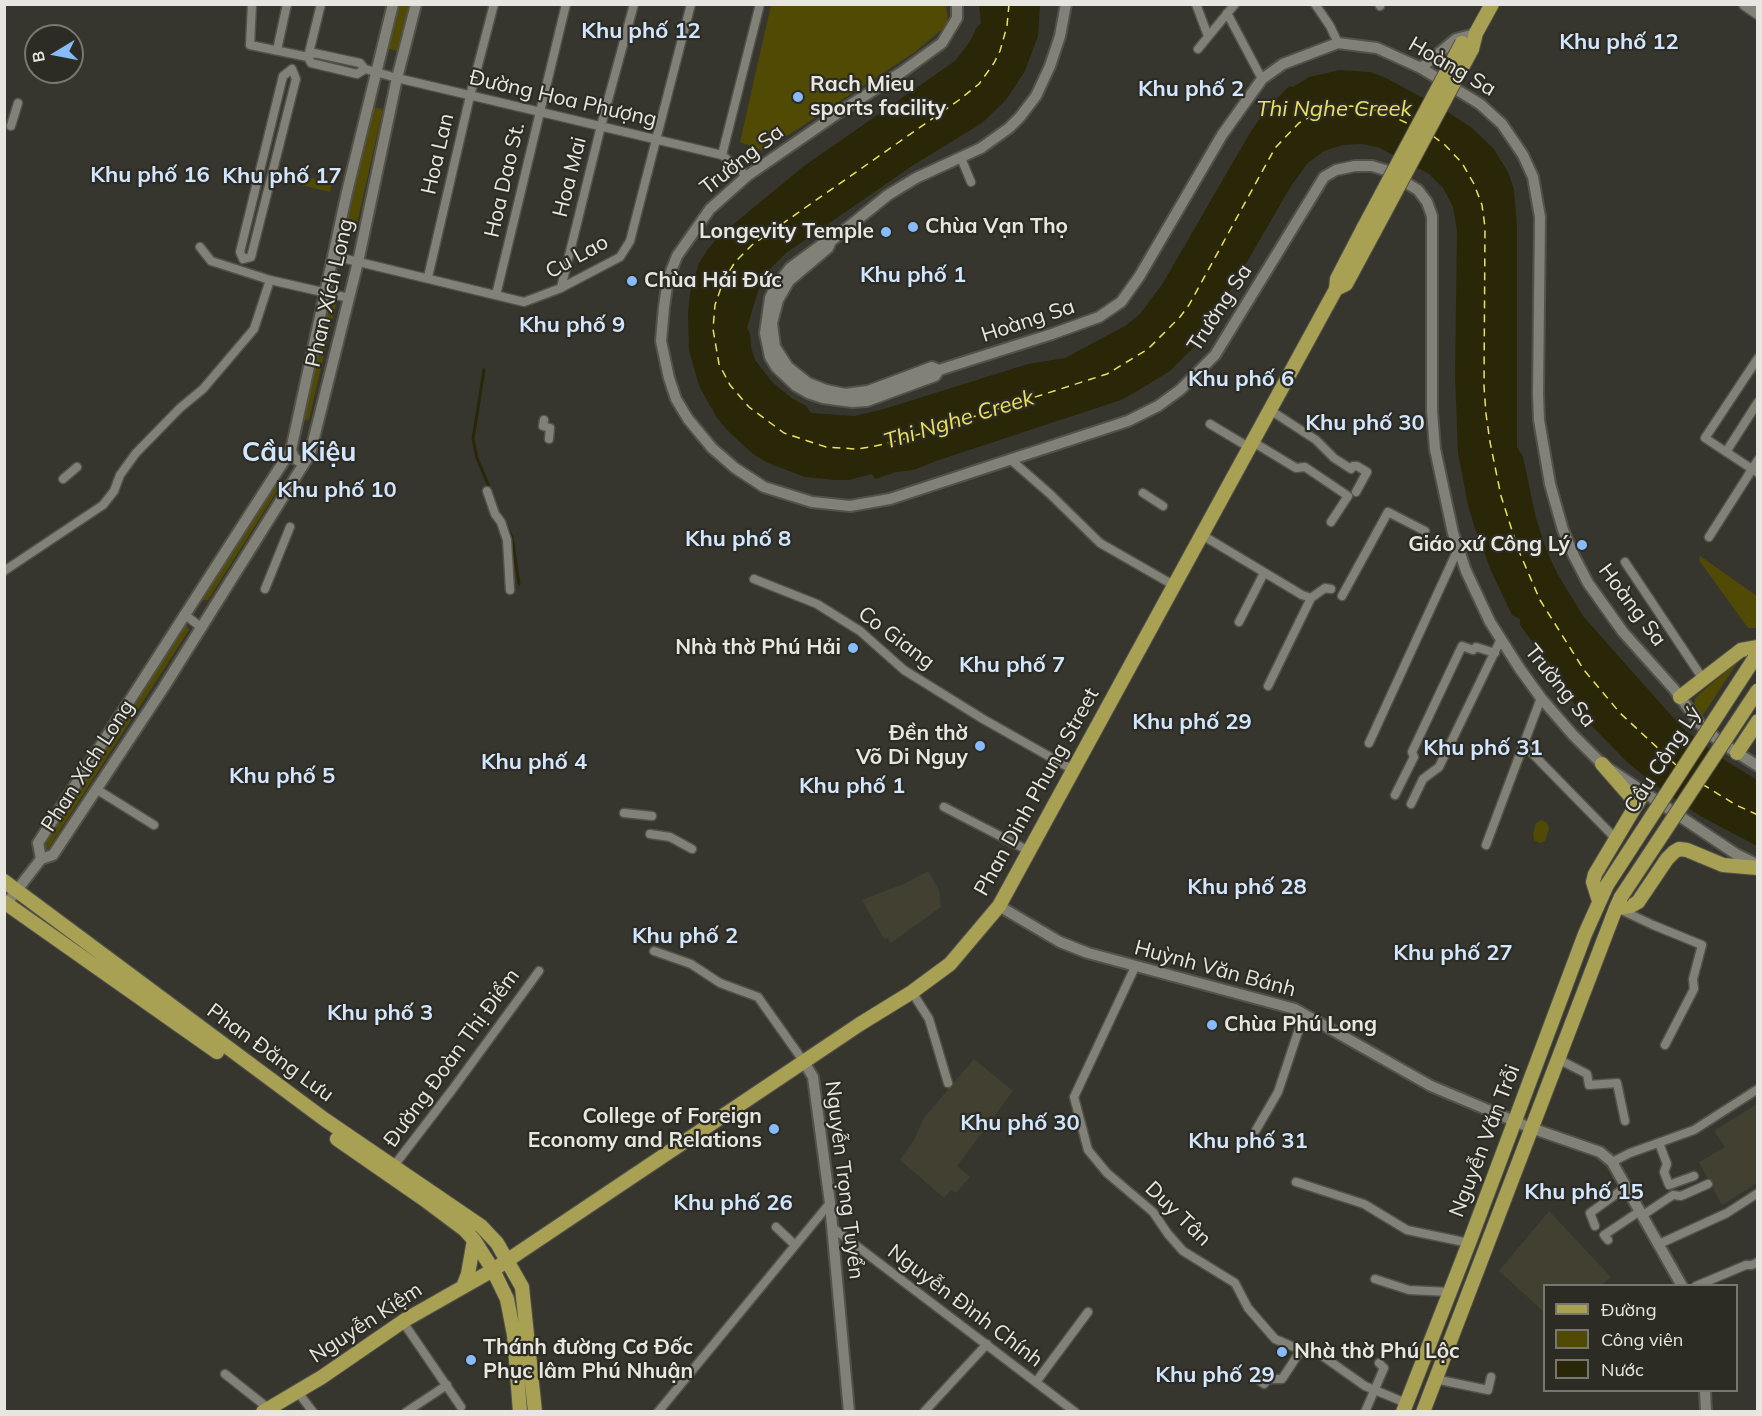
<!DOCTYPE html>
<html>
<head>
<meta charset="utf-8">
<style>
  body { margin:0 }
  #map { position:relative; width:1762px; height:1416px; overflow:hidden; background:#37362e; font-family:Mulish,sans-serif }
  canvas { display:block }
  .frame { position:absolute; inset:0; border:6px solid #e7e6e1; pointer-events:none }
  .legend { position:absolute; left:1543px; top:1284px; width:195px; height:108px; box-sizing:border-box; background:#2d2c24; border:2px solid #777670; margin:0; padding:8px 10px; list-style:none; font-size:18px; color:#e7e6e1 }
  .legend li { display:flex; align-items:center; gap:12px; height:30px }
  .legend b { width:30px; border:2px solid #777670 }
  .north { position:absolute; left:24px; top:24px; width:60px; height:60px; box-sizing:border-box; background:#2d2c24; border:2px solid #777670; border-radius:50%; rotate:260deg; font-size:16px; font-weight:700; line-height:24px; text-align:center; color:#e7e6e1 }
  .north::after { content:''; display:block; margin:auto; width:21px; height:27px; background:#87bbfb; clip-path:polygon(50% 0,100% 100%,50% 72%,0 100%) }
</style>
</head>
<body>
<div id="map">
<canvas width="1762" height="1416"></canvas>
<div class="frame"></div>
<ul class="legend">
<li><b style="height:8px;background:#a8a154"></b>Đường</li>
<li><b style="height:16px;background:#504a04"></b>Công viên</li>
<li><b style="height:16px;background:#2a2708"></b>Nước</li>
</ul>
<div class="north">B</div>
</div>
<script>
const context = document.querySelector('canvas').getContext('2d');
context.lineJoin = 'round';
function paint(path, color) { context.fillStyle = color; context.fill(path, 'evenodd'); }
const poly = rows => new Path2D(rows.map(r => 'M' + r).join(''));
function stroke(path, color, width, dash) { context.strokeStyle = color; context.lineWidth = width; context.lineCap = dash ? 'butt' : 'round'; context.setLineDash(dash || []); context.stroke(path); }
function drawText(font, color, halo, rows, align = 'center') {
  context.font = font + ' Mulish,sans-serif'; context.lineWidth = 4.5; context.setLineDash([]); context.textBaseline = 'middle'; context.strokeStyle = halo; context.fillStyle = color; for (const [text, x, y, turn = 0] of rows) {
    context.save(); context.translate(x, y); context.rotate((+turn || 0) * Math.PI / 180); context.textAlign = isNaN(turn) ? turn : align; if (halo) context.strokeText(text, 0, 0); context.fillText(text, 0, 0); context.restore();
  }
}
const built = poly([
  [928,871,939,890,941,907,891,943,888,938,884,939,862,900,906,883],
  [974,1059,1013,1091,957,1166,970,1177,956,1193,951,1190,944,1198,900,1160,915,1138,923,1119],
  [1757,1104,1757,1183,1722,1205,1699,1162,1725,1147,1714,1131],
  [1549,1211,1611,1277,1601,1285,1544,1286,1544,1312,1499,1271]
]);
const green = poly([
  [397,5,409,5,397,51,386,48],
  [771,5,946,5,948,24,915,52,764,151,740,142],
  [373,107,383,109,356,228,346,226],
  [287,172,332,183,330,192,285,181],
  [327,302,336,304,309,419,304,421,301,418],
  [273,483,277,483,279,488,208,600,203,600,202,596],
  [1700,556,1757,596,1757,628,1748,628,1699,560],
  [182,625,187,625,189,630,48,849,43,850,41,844],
  [1739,660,1701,718,1696,713,1694,705,1695,698],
  [1542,820,1547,823,1549,829,1545,841,1540,843,1534,840,1533,834,1536,823]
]);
const water = poly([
  [979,5,1040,5,1038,36,1025,71,1006,100,982,123,912,166,786,253,769,270,758,291,747,328,750,333,751,347,755,360,772,382,793,399,806,406,811,413,855,416,884,409,1028,364,1065,358,1125,326,1140,314,1163,283,1251,131,1264,113,1289,86,1293,87,1309,77,1340,70,1370,72,1384,77,1440,107,1472,128,1494,149,1509,174,1514,190,1517,225,1517,447,1523,457,1536,518,1546,549,1557,573,1583,616,1669,713,1686,731,1726,761,1757,780,1757,846,1702,817,1655,785,1627,762,1587,721,1558,681,1550,663,1545,659,1520,625,1520,619,1512,615,1492,573,1475,529,1468,505,1458,453,1455,375,1457,230,1453,207,1443,188,1429,174,1378,147,1361,144,1343,145,1324,151,1308,163,1291,186,1212,322,1192,349,1170,371,1134,393,1121,400,936,461,914,470,896,472,875,479,872,474,849,480,835,480,805,477,768,463,753,454,728,431,717,418,699,386,689,350,688,313,690,293,699,263,708,249,718,237,804,166,955,61,971,40,976,28,981,23]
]);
const stream = poly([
  [484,370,473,439,477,458,490,489],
  [507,528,512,537,519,584]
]);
const ferry = poly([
  [1009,4,1007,26,1000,51,994,63,979,84,959,100,752,245,735,262,723,282,715,305,713,329,719,364,730,385,749,407,784,433,826,447,856,449,871,447,901,440,1107,374,1148,349,1180,317,1189,305,1275,148,1299,123,1319,112,1351,106,1381,111,1413,126],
  [1433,136,1445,145,1462,163,1474,184,1482,205,1485,227,1484,386,1486,414,1490,442,1501,496,1518,549,1540,600,1584,670,1620,713,1676,765],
  [1702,784,1736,805,1758,815]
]);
const minor = poly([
  [252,4,250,45,308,57,311,63,357,74,365,69],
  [1196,4,1208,36],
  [1315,4,1330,26,1338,43],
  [1379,4,1380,6],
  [1227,13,1262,79],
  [1198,49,1235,4],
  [277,50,287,4],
  [308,57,314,53,360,63,365,69,397,78,722,155,747,176],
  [308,57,321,4],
  [11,126,18,103],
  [722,155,760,4],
  [961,158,971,182],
  [200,247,211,261,270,280],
  [334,256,524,302,561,288,620,257,630,241,691,4],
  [243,259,251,257,296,79,292,69],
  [243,259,240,252,283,76,292,69],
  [428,277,470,96,494,4],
  [561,288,601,126,634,4],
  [496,295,566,4],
  [1758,358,1705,438,1758,473],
  [1270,410,1316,440,1334,458,1351,469,1353,466,1357,466,1367,472,1356,492],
  [544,420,543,426,550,428,549,439],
  [1210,424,1250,448],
  [1253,442,1296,468,1305,467,1348,496,1331,522],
  [1726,452,1758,402],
  [1010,459,1050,494,1100,543,1175,586],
  [63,479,77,467],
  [487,491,495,514,501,522,507,540,510,590],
  [1143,493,1163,506],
  [1202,535,1302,595,1311,598,1325,588,1331,589],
  [1709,537,1758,460],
  [1625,562,1703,679],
  [4,571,103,505,114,491,120,475,136,453,180,408,203,389,254,329,270,280,349,298],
  [754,579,817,604,860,631,904,670,983,719,1075,771],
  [265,589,290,527],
  [1342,596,1388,512,1425,531],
  [184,614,202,628],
  [1239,622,1264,573],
  [1268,686,1311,598],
  [1369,743,1458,549],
  [1524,745,1616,839],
  [96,789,154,825],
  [1395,795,1414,757,1412,752,1462,646,1473,650,1476,647,1495,653],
  [1411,804,1423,779,1439,767,1500,641],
  [944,807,1029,851],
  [624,813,652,816],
  [650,834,670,837,692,849],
  [1486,845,1541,698],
  [1619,909,1653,925,1702,945,1693,979,1694,989,1665,1045],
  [654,951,691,964,720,983,758,997,804,1062],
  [1135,967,1074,1097,1088,1150,1107,1173,1153,1212,1168,1234,1183,1251,1235,1283,1248,1308,1275,1339,1301,1350,1314,1350,1365,1386,1406,1403],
  [912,992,929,1019,948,1083],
  [1558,1059,1587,1074,1589,1085,1617,1083,1625,1121],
  [1256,1130,1278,1092,1304,1014],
  [1659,1143,1667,1164,1664,1172,1669,1185,1694,1176],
  [1612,1162,1630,1153,1694,1130,1758,1089],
  [393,1167,452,1090,539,971],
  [1296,1182,1364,1204,1407,1230,1469,1243],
  [1643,1215,1673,1195,1681,1196,1708,1184],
  [1595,1226,1590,1213,1626,1187],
  [776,1227,795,1245],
  [833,1228,1075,1412],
  [1608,1240,1604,1235,1640,1211],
  [1659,1244,1727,1213,1758,1193],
  [1375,1279,1409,1290,1450,1292],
  [1696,1286,1746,1265,1752,1265,1758,1262],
  [403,1322,461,1407],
  [225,1374,268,1408],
  [1435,1379,1488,1390,1491,1377],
  [1259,1380,1264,1384,1268,1379,1282,1379,1301,1350],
  [1036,1382,1088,1312],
  [297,1391,313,1412],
  [406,1412,447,1385],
  [658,1412,830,1203],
  [924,1412,987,1344],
  [1365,1412,1384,1368,1379,1363]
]);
const tertiary = poly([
  [957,4,957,18,942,43,902,72,847,107,747,176,710,209,677,256,668,279,664,307,661,341,669,378,676,399,688,419,712,448,735,468,764,487,812,502,850,506,890,499,1128,421,1158,406,1180,390,1215,355,1324,177,1336,170,1355,166,1372,166,1385,170,1418,190,1427,202,1432,216,1432,411,1435,449,1453,533,1466,571,1490,622,1520,669,1541,698,1573,735,1602,764,1736,854,1758,865],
  [1066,4,1060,36,1050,66,1036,96,1020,117,1009,128,981,148,916,178,888,195,831,241,828,248,789,281,778,300,772,323,775,347,788,367,808,383,826,390,845,394,868,391,932,367,939,370,1052,334,1099,317,1121,302,1139,277,1222,135,1262,79,1283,64,1338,43,1377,48,1421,68,1480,104,1502,124,1523,155,1533,177,1540,217,1538,394,1539,420,1550,484,1563,530,1574,556,1588,583,1623,632,1674,689,1700,724,1720,742,1758,766],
  [1421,68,1456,39,1475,34],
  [831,241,824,243,790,268,776,286,770,298,765,333,770,357,776,367,796,386,808,393,823,398,852,402,867,401,935,376,939,370],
  [305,460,299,461,294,458,291,450,347,192,393,4],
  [41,859,38,843,291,450],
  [999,906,1060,942,1088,953,1295,1009,1431,1086,1531,1128,1600,1152,1612,1162,1682,1286],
  [4,907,41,859,53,855,164,687,310,454,358,262,397,78,416,4],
  [804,1062,813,1077,830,1203,849,1412],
  [1705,1390,1706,1412]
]);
const secondary = poly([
  [1745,4,1758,13]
]);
const primary = poly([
  [1472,49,1476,33,1492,4],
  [1336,289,1346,284,1374,232],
  [1680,697,1741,650,1758,647],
  [1737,753,1758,721],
  [1602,764,1637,804],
  [4,881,324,1119,481,1226,497,1243,522,1287,535,1412],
  [1599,901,1593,882,1595,874,1644,792],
  [4,902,217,1052],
  [1616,908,1631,906,1638,902,1667,859,1674,852,1679,849,1687,850,1723,865,1758,868],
  [337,1139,425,1200,465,1230,474,1240,493,1270,507,1299,514,1335,520,1412],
  [463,1287,468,1274,474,1240],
  [263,1412,322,1377,405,1320,493,1270,860,1024,912,992,950,964,999,906,1336,289,1337,279,1364,227],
  [1403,1412,1469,1243,1585,934,1607,885],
  [1423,1412,1616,908,1621,897]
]);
const primaryBridge = poly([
  [1364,227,1462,43],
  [1374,232,1472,49],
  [1607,885,1754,659],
  [1621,897,1758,690]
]);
const markers = [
  [798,97,6,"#87bbfb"],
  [913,227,6,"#87bbfb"],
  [886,232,6,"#87bbfb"],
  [632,281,6,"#87bbfb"],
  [1582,545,6,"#87bbfb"],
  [853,648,6,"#87bbfb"],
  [980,746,6,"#87bbfb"],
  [1212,1025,6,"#87bbfb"],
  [774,1129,6,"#87bbfb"],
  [1282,1352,6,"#87bbfb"],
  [471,1360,6,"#87bbfb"]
];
const streetNames = [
  ["Hoàng Sa",1452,67,30],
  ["Đường Hoa Phượng",563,99,13],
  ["Hoa Lan",438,154,-77],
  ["Trường Sa",742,160,-38],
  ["Hoa Mai",570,177,-76],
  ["Hoa Dao St.",505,180,-77],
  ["Cu Lao",577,257,-29],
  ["Phan Xích Long",330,293,-77],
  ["Trường Sa",1220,308,-57],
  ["Hoàng Sa",1028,321,-18],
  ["Hoàng Sa",1632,605,53],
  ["Co Giang",896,638,37],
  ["Trường Sa",1560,686,51],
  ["Cầu Công Lý",1663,760,-57],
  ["Phan Xích Long",88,766,-57],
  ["Phan Dinh Phung Street",1037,792,-61],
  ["Huỳnh Văn Bánh",1215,969,15],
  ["Phan Đăng Lưu",270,1053,36],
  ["Đường Đoàn Thị Điểm",452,1058,-54],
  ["Nguyễn Văn Trỗi",1485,1141,-69],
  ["Nguyễn Trọng Tuyển",844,1180,83],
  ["Duy Tân",1178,1214,44],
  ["Nguyễn Đình Chính",965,1306,37],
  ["Nguyễn Kiệm",366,1323,-33]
];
const poiNames = [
  ["Rach Mieu",810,85],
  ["sports facility",810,109],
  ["Chùa Vạn Thọ",925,227],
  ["Longevity Temple",874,232,"right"],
  ["Chùa Hải Đức",644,281],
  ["Giáo xứ Công Lý",1570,545,"right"],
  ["Nhà thờ Phú Hải",841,648,"right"],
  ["Đền thờ",968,734,"right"],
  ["Võ Di Nguy",968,758,"right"],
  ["Chùa Phú Long",1224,1025],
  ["College of Foreign",762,1117,"right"],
  ["Economy and Relations",762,1141,"right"],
  ["Thánh đường Cơ Đốc",483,1348],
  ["Phục lâm Phú Nhuận",483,1372],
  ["Nhà thờ Phú Lộc",1294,1352]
];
const neighbourhoodNames = [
  ["Khu phố 12",641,31],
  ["Khu phố 12",1619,42],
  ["Khu phố 2",1191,89],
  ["Khu phố 16",150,175],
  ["Khu phố 17",282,176],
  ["Khu phố 1",913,275],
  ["Khu phố 9",572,325],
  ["Khu phố 6",1241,379],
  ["Khu phố 30",1365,423],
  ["Khu phố 10",337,490],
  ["Khu phố 8",738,539],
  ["Khu phố 7",1012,665],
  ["Khu phố 29",1192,722],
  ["Khu phố 31",1483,748],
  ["Khu phố 4",534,762],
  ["Khu phố 5",282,776],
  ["Khu phố 1",852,786],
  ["Khu phố 28",1247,887],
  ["Khu phố 2",685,936],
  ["Khu phố 27",1453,953],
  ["Khu phố 3",380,1013],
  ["Khu phố 30",1020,1123],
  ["Khu phố 31",1248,1141],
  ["Khu phố 15",1584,1192],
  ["Khu phố 26",733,1203],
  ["Khu phố 29",1215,1375]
];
const waterNames = [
  ["Thi Nghe Creek",1334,109],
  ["Thi Nghe Creek",959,420,-17]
];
const districtNames = [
  ["Cầu Kiệu",299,453]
];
paint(built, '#414031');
paint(green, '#504a04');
paint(water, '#2a2708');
stroke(stream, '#2a2708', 3);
stroke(ferry, '#ece15e', 1.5, [8, 6]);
stroke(minor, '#52524b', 11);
stroke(tertiary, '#52524b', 14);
stroke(secondary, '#52524b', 15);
stroke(primary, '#52524b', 16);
stroke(minor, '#828178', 8);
stroke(tertiary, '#828178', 10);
stroke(secondary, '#828178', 12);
stroke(primary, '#a8a154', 14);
stroke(primaryBridge, '#52524b', 16, []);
stroke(primaryBridge, '#a8a154', 14);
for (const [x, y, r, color] of markers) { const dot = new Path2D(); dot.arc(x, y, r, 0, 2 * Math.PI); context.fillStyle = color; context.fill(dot); stroke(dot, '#2d2c24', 2); }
drawText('21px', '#e7e6e1', '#2d2c24', streetNames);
drawText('bold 21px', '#e7e6e1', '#2d2c24', poiNames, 'left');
drawText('bold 22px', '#d2e6ff', '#2d2c24', neighbourhoodNames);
drawText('italic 22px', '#ece15e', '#2d2c24', waterNames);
drawText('bold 27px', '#d2e6ff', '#2d2c24', districtNames);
</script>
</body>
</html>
